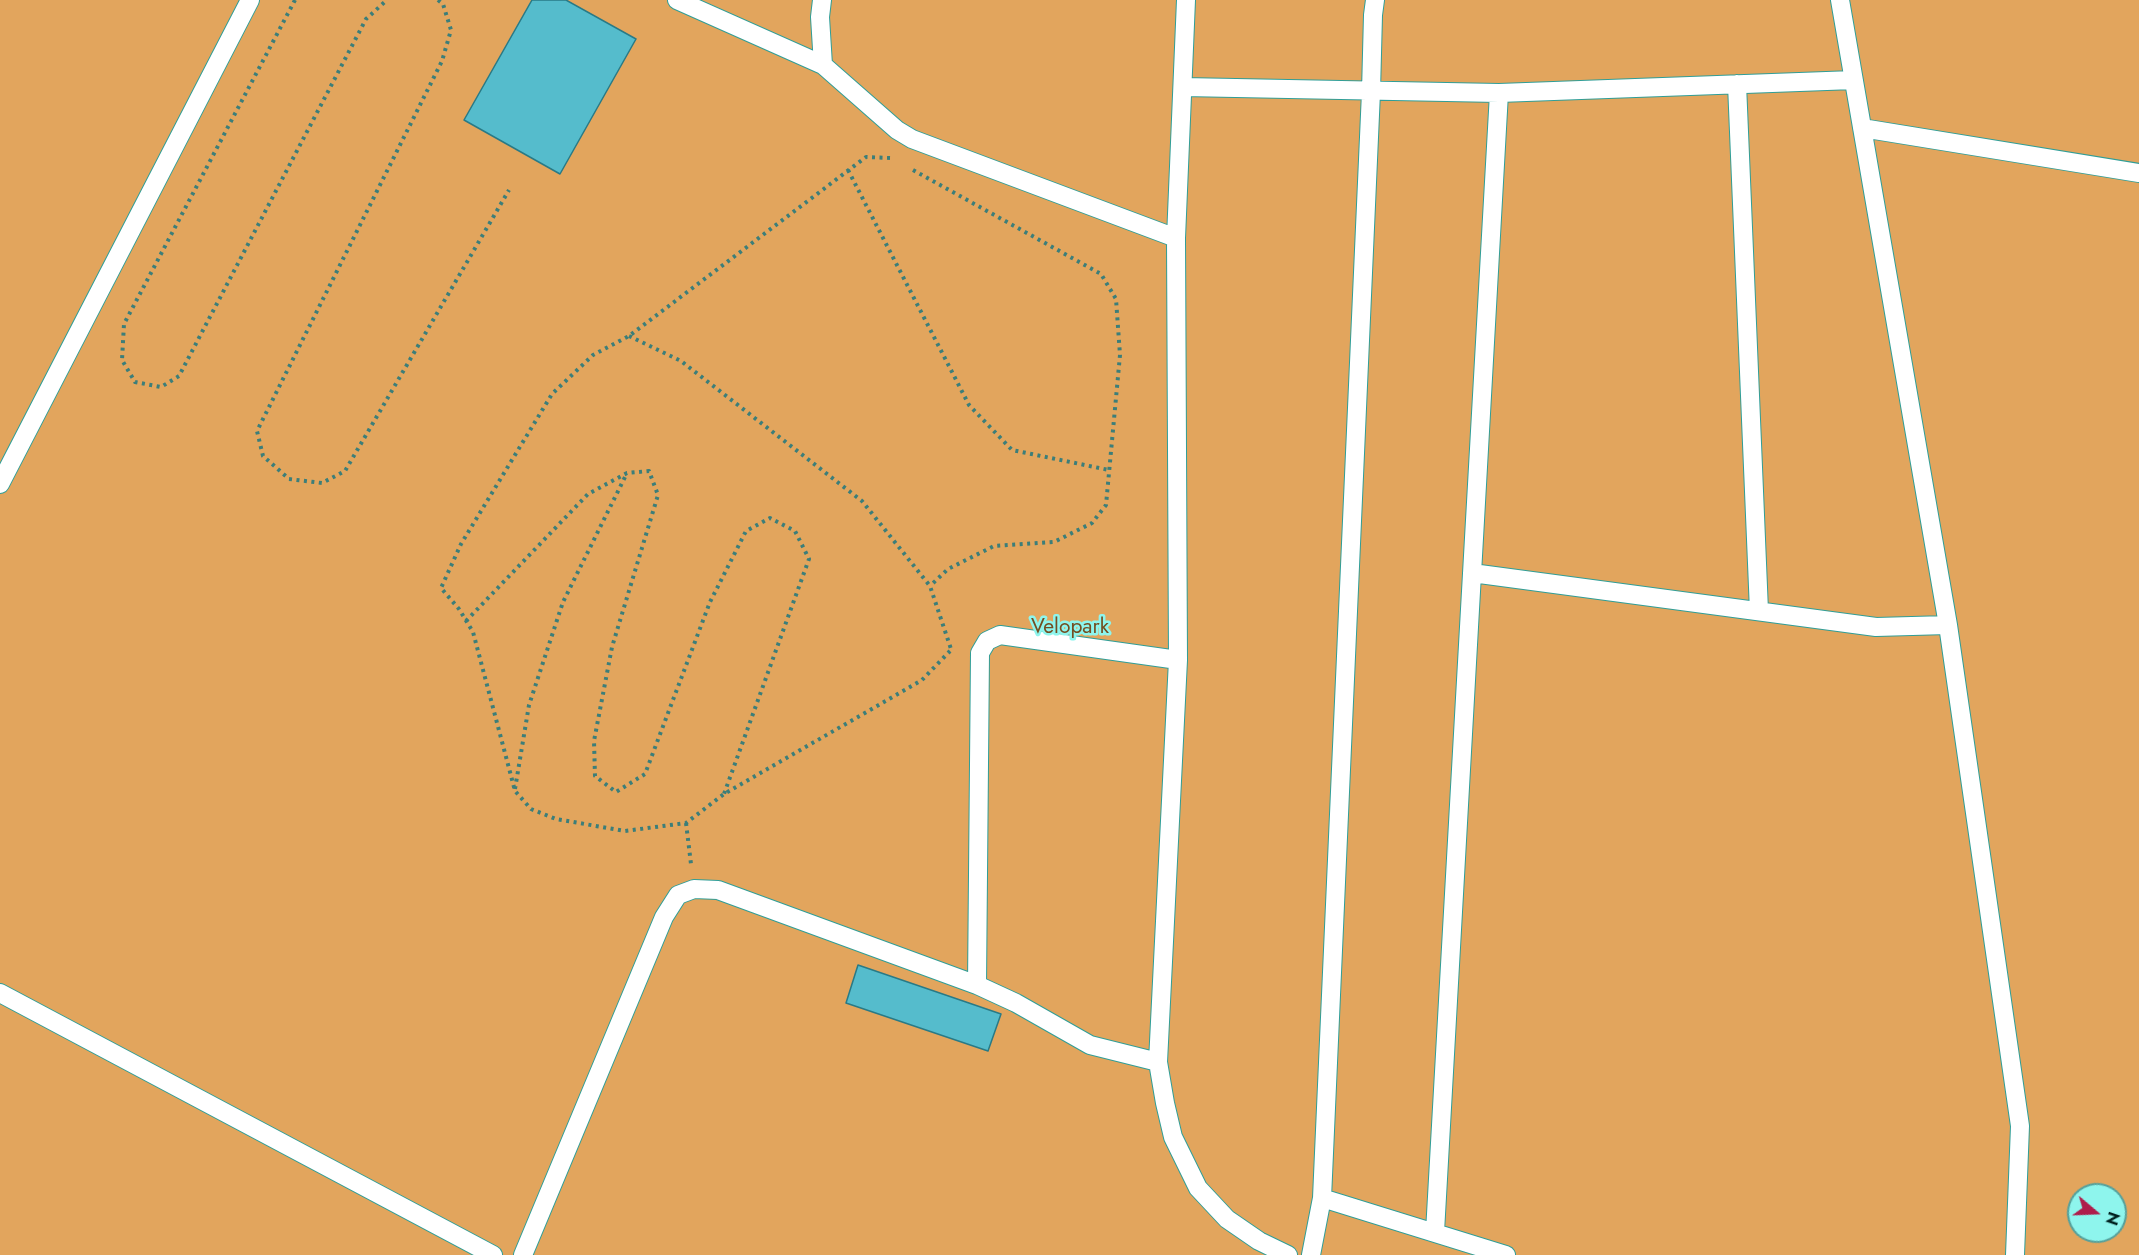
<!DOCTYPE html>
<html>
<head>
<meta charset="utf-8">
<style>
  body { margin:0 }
  #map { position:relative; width:2139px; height:1255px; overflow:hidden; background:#81e7e0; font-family:Jost,sans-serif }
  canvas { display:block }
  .north { position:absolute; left:2067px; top:1183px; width:60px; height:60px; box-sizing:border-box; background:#8ef5ed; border:2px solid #55a09b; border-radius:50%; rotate:109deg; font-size:16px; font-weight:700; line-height:24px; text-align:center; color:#00211f }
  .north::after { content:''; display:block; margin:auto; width:21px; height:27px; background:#ae1c4b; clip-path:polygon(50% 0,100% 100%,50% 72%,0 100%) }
</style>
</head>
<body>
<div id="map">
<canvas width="2139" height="1255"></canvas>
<div class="north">N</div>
</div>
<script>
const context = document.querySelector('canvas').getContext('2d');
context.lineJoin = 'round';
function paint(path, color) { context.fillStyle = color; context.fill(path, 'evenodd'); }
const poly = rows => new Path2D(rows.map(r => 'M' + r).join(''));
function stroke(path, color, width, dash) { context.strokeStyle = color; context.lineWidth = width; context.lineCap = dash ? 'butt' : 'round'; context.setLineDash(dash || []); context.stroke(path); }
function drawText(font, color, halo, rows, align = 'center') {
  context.font = font + ' Jost,sans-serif'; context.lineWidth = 5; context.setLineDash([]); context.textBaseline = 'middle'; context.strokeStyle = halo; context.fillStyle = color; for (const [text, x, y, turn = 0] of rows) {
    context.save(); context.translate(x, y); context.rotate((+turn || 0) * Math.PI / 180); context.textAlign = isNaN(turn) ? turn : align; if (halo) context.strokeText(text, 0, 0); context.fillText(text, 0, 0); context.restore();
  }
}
const green = poly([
  [0,0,2139,0,2139,1255,0,1255],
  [2079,1195,2115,1195,2115,1231,2079,1231]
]);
const building = poly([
  [532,0,566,0,636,39,560,174,464,120,532,0],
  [858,965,1001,1014,988,1051,846,1003,858,965]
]);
const path = poly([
  [295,0,124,324,122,360,135,382,161,387,179,376,366,19,387,0],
  [438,0,443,4,451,30,442,61,257,431,263,456,289,479,322,483,345,471,509,190],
  [890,158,866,157,629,336,593,355,552,394,461,544,441,588,459,609,473,632,515,791,531,809,556,819,625,831,686,823,724,794,922,680,950,651],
  [848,170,969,405,1012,450,1109,470],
  [913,170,1101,274,1116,299,1120,355,1106,505,1092,523,1054,542,994,546,948,569,930,586],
  [629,336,681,361,862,501,930,586,952,652],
  [466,621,588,494,627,473,649,471,658,495,612,647,594,741,595,776,616,792,645,774,710,602,746,531,770,518,795,531,809,559,724,794],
  [515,789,529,705,563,602,627,473],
  [686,823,691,864]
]);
const lane = poly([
  [677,0,823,65,897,130,912,139,1176,238],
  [822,0,820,17,823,65],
  [1186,0,1176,238,1178,660,1158,1062,1165,1103,1173,1137,1198,1188,1227,1219,1259,1241,1288,1255],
  [1840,0,1948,625,2020,1126,2015,1255],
  [1737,84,1759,611],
  [1183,87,1499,93,1854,80],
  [1862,128,2139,173],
  [0,484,250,0],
  [1472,573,1876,627,1948,625],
  [977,985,980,653,987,641,1000,635,1178,660],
  [0,993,493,1255],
  [1322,1198,1506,1255],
  [1435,1232,1499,93],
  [523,1255,664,917,678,895,694,889,718,890,977,985,1016,1003,1090,1045,1158,1062],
  [1311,1255,1322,1198,1371,92,1373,15,1375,0]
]);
const parkNames = [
  ["Velopark",1070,628]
];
paint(green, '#e2a55d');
paint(building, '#55bccc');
stroke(building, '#297a86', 1.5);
stroke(lane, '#309e97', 20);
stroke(path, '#3c7e79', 4, [3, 4.5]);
stroke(lane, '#fff', 18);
drawText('21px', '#734e22', '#8ef5ed', parkNames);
</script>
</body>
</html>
